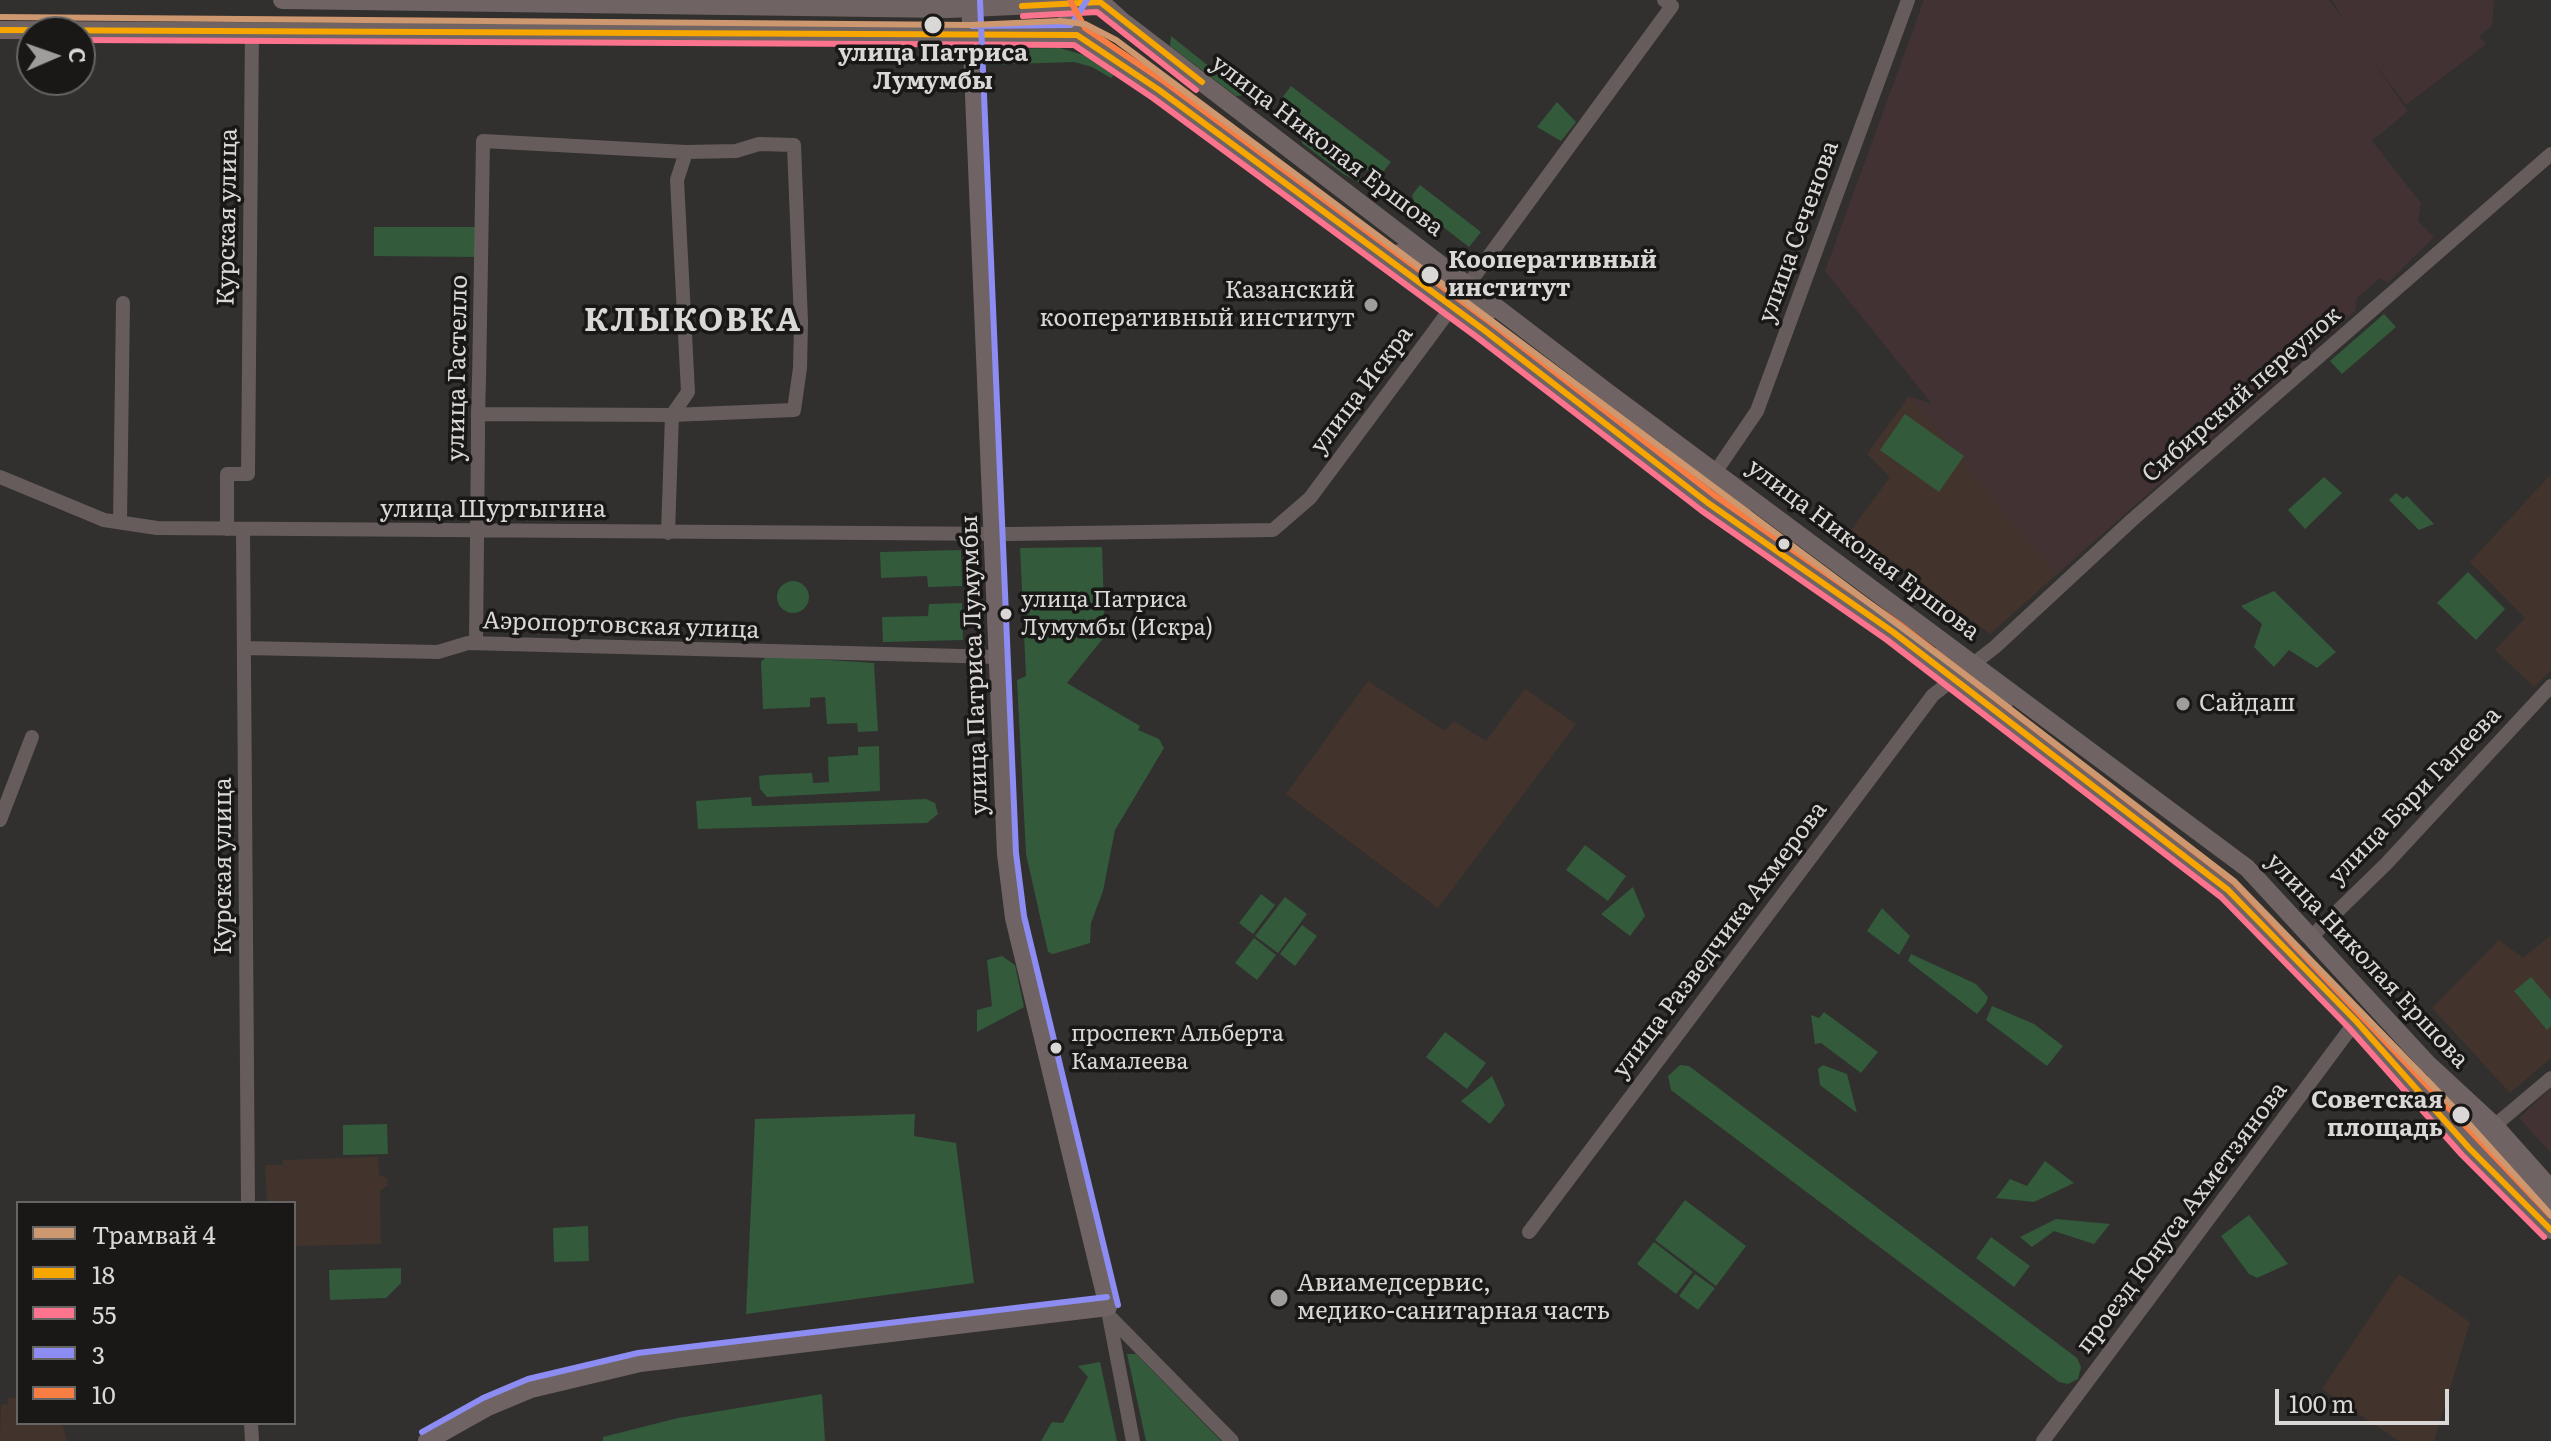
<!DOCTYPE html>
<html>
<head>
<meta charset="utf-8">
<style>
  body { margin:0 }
  #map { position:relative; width:2551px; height:1441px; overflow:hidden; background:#31302e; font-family:Literata,serif }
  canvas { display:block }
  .legend { position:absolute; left:16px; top:1201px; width:280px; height:224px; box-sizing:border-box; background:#191817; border:2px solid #666563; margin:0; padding:10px 14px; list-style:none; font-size:24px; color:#d9d8d6 }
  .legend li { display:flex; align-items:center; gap:16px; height:40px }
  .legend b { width:40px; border:2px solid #666563 }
  .north { position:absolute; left:16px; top:16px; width:80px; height:80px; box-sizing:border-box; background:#191817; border:2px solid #666563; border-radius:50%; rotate:88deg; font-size:22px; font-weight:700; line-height:32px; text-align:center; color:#d9d8d6 }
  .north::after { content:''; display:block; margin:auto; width:28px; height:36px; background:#9e9d9b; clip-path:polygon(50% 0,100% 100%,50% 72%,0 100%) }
  .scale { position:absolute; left:2275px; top:1389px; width:174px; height:36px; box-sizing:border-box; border:4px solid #d9d8d6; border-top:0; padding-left:10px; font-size:24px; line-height:28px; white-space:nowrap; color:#d9d8d6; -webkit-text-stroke:6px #191817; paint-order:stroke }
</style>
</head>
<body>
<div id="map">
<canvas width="2551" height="1441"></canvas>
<ul class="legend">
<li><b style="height:10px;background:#cd976f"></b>Трамвай 4</li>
<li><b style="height:10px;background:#f7a600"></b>18</li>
<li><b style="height:10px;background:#fc738d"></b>55</li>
<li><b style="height:10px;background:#8c8cf2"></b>3</li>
<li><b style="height:10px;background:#f77d43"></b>10</li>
</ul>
<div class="north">С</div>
<div class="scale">100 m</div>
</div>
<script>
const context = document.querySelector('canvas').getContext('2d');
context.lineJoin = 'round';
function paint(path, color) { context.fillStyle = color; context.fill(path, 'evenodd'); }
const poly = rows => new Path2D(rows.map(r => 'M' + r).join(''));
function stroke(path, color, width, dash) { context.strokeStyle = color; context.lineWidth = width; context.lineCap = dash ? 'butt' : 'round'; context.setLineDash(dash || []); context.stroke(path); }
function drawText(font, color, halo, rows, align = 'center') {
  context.font = font + ' Literata,serif'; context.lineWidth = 7; context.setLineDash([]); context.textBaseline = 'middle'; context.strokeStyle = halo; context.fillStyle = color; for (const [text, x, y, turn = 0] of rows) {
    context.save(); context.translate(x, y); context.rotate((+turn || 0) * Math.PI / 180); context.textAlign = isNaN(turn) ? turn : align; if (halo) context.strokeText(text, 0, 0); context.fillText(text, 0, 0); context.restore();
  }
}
const education = poly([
  [1909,396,2056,575,1990,634,1851,530,1890,477,1867,454],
  [2551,474,2551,670,2534,687,2495,650,2525,618,2470,562],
  [1368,681,1445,731,1454,721,1486,741,1525,689,1576,724,1438,908,1286,794],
  [2551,935,2551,1058,2510,1093,2432,1008,2499,940,2523,958],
  [378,1157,379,1175,387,1178,388,1185,380,1191,381,1244,294,1246,294,1203,267,1203,265,1165,283,1165,283,1160],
  [2399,1274,2470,1322,2434,1441,2399,1441,2322,1389],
  [8,1398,18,1398,18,1423,62,1423,67,1441,0,1441,1,1405,8,1404]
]);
const medical = poly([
  [1924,0,2329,0,2343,19,2332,0,2494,0,2492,26,2479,36,2486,44,2406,105,2369,56,2408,111,2372,141,2421,203,2418,221,2434,237,2388,283,2380,278,2357,298,2355,311,2056,575,1909,396,1932,404,1825,271],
  [2551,1088,2551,1153,2519,1118]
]);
const green = poly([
  [1171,36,1245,95,1236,96,1170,46],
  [1060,48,1090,57,1115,73,1111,78,1092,67,1074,62,982,65,987,53,996,49],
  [1291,86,1391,162,1383,172,1371,173,1279,102],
  [1557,102,1576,122,1561,141,1537,127],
  [1300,128,1372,185,1370,188,1343,174,1302,143],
  [1420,185,1481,232,1469,247,1415,205,1412,195],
  [374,227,478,227,477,257,374,256],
  [2384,314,2396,327,2342,374,2330,361],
  [1905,414,1964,456,1939,492,1880,450],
  [2324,477,2342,493,2305,529,2288,510],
  [2396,493,2403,499,2407,496,2434,524,2419,530,2389,500],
  [1102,547,1105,636,1067,683,1140,726,1138,730,1159,739,1164,748,1115,830,1103,891,1091,923,1090,943,1053,954,1048,952,1026,854,1017,680,1026,676,1020,548],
  [961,550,962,586,928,587,927,576,881,578,880,552],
  [2468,572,2505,609,2476,640,2437,603],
  '777 597a16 16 0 1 1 32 0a16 16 0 1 1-32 0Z',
  [2274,591,2336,652,2317,668,2289,650,2274,667,2254,647,2262,624,2241,606],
  [962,603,963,640,883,642,882,617,928,616,929,604],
  [767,656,874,663,878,731,858,732,857,723,827,724,825,697,810,698,810,707,763,709,761,662],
  [879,746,880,791,767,797,760,789,759,776,766,775,812,773,813,783,829,782,828,757,858,755,858,747],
  [751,797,752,806,926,799,935,803,938,814,927,823,698,829,696,801],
  [1585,845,1626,876,1608,901,1566,870],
  [1633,887,1645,916,1630,936,1601,914],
  [1261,894,1275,905,1253,934,1239,923],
  [1285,897,1307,914,1278,953,1255,936],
  [1882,908,1910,936,1899,955,1867,931],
  [1302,925,1317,936,1295,966,1280,954],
  [1254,938,1276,955,1257,980,1235,963],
  [1911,954,1976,984,1988,997,1986,1003,1977,1014,1908,961],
  [1002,956,1015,965,1024,1007,977,1032,977,1010,992,1006,987,960],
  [2531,977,2551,1000,2551,1026,2547,1030,2514,991],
  [1992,1006,2034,1024,2063,1046,2047,1066,1986,1020],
  [1824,1012,1878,1052,1861,1073,1821,1043,1815,1044,1811,1015,1819,1018],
  [1445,1032,1486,1063,1467,1089,1426,1057],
  [1680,1065,1689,1066,2077,1358,2081,1367,2078,1379,2068,1384,2059,1382,1671,1090,1668,1076],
  [1823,1065,1847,1074,1857,1113,1820,1085,1818,1069],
  [1492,1076,1505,1105,1490,1124,1461,1101],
  [915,1114,914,1136,956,1143,974,1283,746,1314,755,1119],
  [387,1124,388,1154,343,1155,343,1125],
  [2045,1161,2074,1183,2034,1202,1996,1198,2010,1179,2027,1186],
  [1685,1200,1746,1246,1716,1286,1655,1240],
  [2249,1215,2288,1264,2257,1278,2249,1274,2221,1236],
  [2056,1219,2110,1224,2094,1244,2054,1231,2032,1247,2020,1237],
  [588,1226,589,1261,554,1262,553,1228],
  [1991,1237,2030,1266,2014,1287,1976,1258],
  [1654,1242,1693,1272,1676,1294,1637,1264],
  [401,1268,401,1283,386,1298,330,1300,329,1270],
  [1695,1274,1715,1288,1698,1310,1679,1296],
  [1127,1354,1136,1354,1221,1441,1146,1441],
  [1100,1362,1117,1441,1041,1441,1052,1422,1063,1423,1088,1377,1078,1366],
  [822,1394,825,1441,603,1441,603,1437,678,1418]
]);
const minor = poly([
  [1716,471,1757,411,1908,0],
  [0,477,104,520,157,528,1011,534,1273,530,1310,498,1432,334,1672,6,1664,0],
  [120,522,123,303],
  [227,529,227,474,248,474,252,29],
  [243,530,248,1203],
  [668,533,672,415,688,392,677,180,686,152],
  [476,643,477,541,478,434,478,414,479,381,483,141,686,152,736,151,759,144,794,145,801,322,800,368,794,410,672,415,478,414],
  [244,648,438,652,468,643,999,657],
  [0,820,32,737],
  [2311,937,2386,864,2551,686],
  [2487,1132,2551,1078],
  [1529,1232,1933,695,1995,647,2132,520,2551,154],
  [1109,1316,1133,1441],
  [1110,1317,1232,1441],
  [251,1423,252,1441],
  [2043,1441,2356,1021]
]);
const major = poly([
  [282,0,949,9,1100,2],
  [1059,0,1077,35,1159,90,1484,330,1708,503,1893,632,2228,890,2356,1021,2469,1148,2551,1230],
  [1099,0,1122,21,1607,392,2247,868,2427,1063,2494,1125,2551,1189],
  [0,30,1077,35],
  [1399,253,1488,312],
  [1665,457,1717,491,1744,516],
  [1943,653,2004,709],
  [2427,1085,2551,1202],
  [427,1441,488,1407,531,1389,640,1363,1108,1307,1014,918,1006,854,970,0]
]);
const bus1 = poly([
  [1022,6,1100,2,1202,82],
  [0,30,1077,35,1159,90,1484,330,1708,503,1893,632,2228,890,2356,1021,2469,1148,2551,1230]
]);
const bus2 = poly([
  [1023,16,1097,12,1196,90],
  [80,40,1074,45,1153,98,1478,338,1702,511,1887,640,2221,897,2349,1028,2462,1155,2544,1237]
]);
const bus3 = poly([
  [980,0,1016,853,1024,916,1118,1305],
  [972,26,1071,25,1087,0],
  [422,1432,483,1398,528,1379,638,1353,1107,1297]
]);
const bus4 = poly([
  [1070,0,1085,28,1165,82,1490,322,1714,495,1899,624,2234,882,2551,1216]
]);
const tram1 = poly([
  [0,17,971,25,1060,21,1085,24,1116,40,1988,692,2235,882,2461,1115,2551,1215]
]);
const markers = [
  [933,25,10,"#d9d8d6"],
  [1430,275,10,"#d9d8d6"],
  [1371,305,8,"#9e9d9b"],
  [1784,544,7,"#d9d8d6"],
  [1006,614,7,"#d9d8d6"],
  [2183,704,8,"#9e9d9b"],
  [1056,1048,7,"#d9d8d6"],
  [2461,1115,10,"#d9d8d6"],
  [1279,1298,10,"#9e9d9b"]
];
const busNames = [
  ["улица Патриса",1021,601],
  ["Лумумбы (Искра)",1021,629],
  ["проспект Альберта",1071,1035],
  ["Камалеева",1071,1063]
];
const stopNames = [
  ["улица Патриса",933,54],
  ["Лумумбы",933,82],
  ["Кооперативный",1448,261,"left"],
  ["институт",1448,289,"left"],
  ["Советская",2443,1101,"right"],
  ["площадь",2443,1129,"right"]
];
const streetNames = [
  ["улица Николая Ершова",1327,146,37],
  ["Курская улица",228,217,-89],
  ["улица Сеченова",1799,232,-70],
  ["улица Гастелло",458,368,-89],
  ["улица Искра",1362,390,-53],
  ["Сибирский переулок",2242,395,-41],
  ["улица Шуртыгина",493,510],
  ["улица Николая Ершова",1863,550,37],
  ["Аэропортовская улица",621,626,2],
  ["улица Патриса Лумумбы",975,665,-92],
  ["улица Бари Галеева",2415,796,-46],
  ["Курская улица",224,866,-90],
  ["улица Разведчика Ахмерова",1720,940,-53],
  ["улица Николая Ершова",2367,961,47],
  ["проезд Юнуса Ахметзянова",2182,1218,-53]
];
const poiNames = [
  ["Казанский",1355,291,"right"],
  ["кооперативный институт",1355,319,"right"],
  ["Сайдаш",2199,704],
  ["Авиамедсервис,",1297,1284],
  ["медико-санитарная часть",1297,1312]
];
const districtNames = [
  ["КЛЫКОВКА",693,322]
];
paint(education, '#43332d');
paint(medical, '#433234');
paint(green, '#325a3b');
stroke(minor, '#665c5b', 14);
stroke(major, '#6f6463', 18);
stroke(bus1, '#f7a600', 6);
stroke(bus2, '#fc738d', 6);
stroke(bus3, '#8c8cf2', 6);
stroke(bus4, '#f77d43', 6);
stroke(tram1, '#cd976f', 6);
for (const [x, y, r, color] of markers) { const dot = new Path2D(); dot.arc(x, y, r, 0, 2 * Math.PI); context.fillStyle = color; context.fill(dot); stroke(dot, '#191817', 3); }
drawText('22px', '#d9d8d6', '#191817', busNames, 'left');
drawText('bold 24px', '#d9d8d6', '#191817', stopNames);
drawText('24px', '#d9d8d6', '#191817', streetNames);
drawText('24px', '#d9d8d6', '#191817', poiNames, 'left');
context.letterSpacing = '2px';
drawText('bold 32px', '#d9d8d6', '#191817', districtNames);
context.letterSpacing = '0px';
</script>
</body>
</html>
